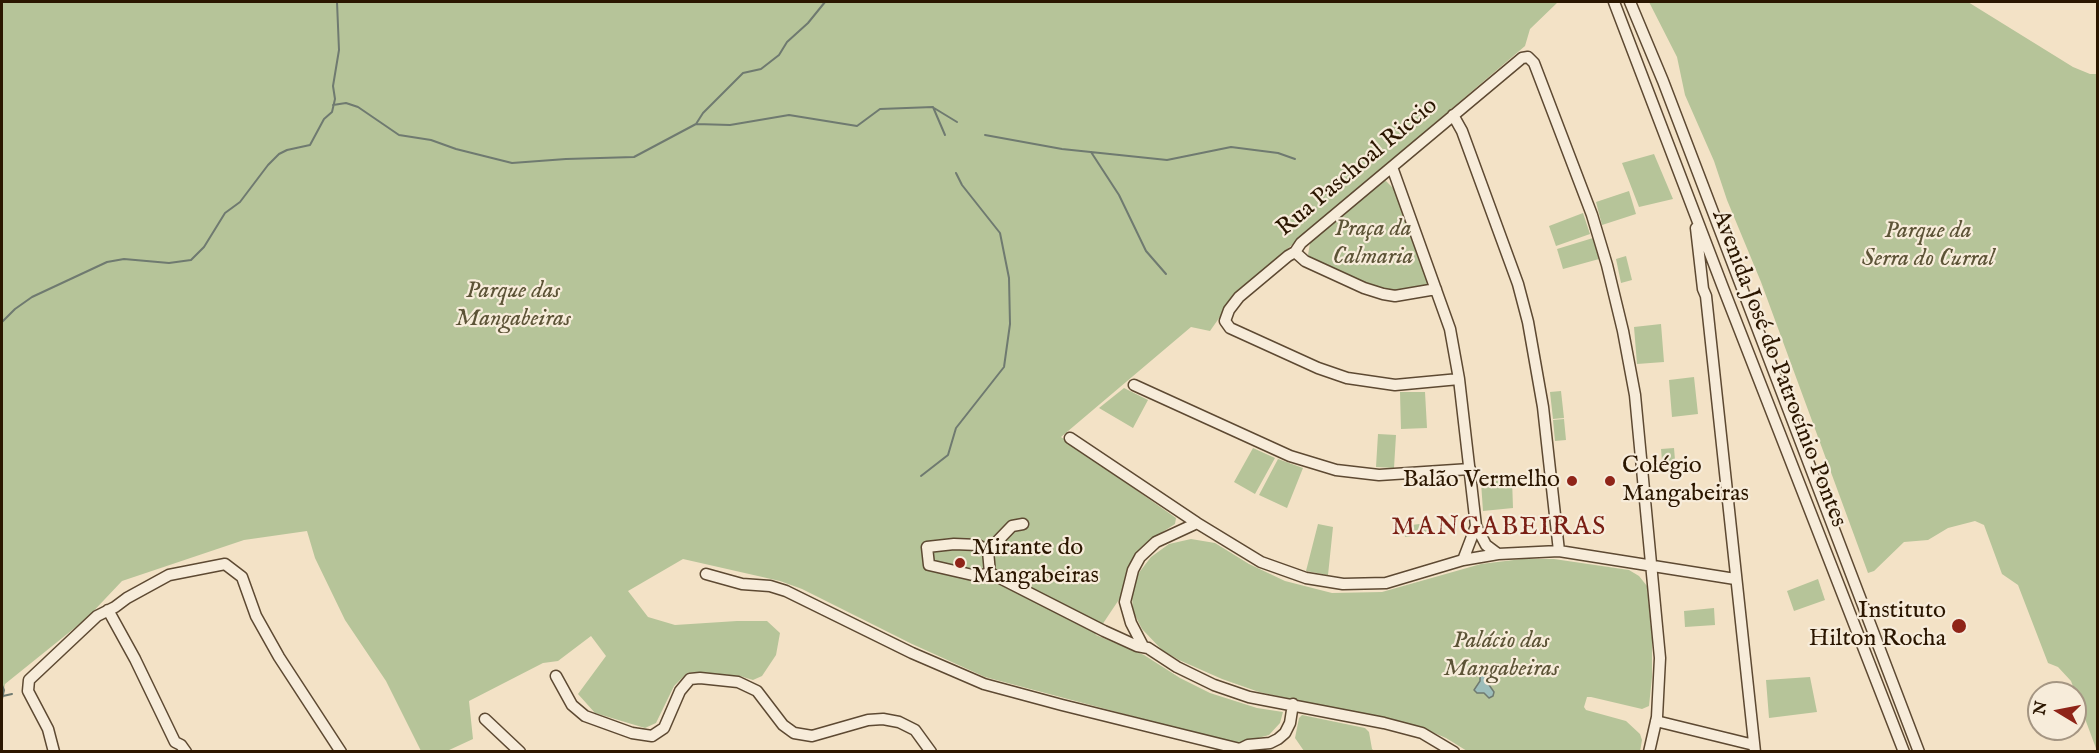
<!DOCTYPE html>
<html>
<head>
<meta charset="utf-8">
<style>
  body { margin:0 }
  #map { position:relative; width:2099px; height:753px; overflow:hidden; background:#f3e2c6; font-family:"IM FELL English",serif }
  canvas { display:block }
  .frame { position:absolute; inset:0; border:3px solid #2b1600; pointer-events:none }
  .north { position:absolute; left:2027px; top:681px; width:60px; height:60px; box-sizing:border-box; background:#f7ecda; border:2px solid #a59683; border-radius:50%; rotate:280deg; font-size:16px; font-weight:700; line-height:24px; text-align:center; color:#2b1600 }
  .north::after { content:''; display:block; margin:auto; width:21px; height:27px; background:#8f2418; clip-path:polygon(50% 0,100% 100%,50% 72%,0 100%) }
</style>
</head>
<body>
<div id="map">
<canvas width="2099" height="753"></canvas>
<div class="frame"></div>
<div class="north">N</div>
</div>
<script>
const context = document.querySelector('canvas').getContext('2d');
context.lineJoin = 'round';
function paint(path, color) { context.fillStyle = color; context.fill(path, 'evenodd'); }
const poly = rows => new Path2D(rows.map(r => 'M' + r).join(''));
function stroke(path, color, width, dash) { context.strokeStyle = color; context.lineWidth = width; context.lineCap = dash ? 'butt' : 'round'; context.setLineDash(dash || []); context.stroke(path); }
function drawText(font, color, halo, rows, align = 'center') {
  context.font = font + ' "IM FELL English",serif'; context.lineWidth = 4.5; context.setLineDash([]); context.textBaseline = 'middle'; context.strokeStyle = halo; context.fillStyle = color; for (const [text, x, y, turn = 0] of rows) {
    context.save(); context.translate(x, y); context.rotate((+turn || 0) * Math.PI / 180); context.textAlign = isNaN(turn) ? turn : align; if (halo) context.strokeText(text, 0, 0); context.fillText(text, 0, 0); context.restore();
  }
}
const green = poly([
  [4,2,1558,2,1530,29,1525,46,1238,291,1210,331,1191,327,1061,437,1176,518,1175,524,1150,540,1127,573,1120,598,1102,625,1095,631,1096,635,1144,655,1180,678,1210,693,1257,708,1283,712,1280,723,1269,735,1240,743,1230,742,985,677,912,644,802,589,780,581,683,559,628,591,648,617,675,625,737,621,767,621,780,633,776,655,762,676,753,680,740,676,696,672,687,673,674,686,656,723,645,728,595,713,578,694,606,656,591,636,558,661,543,663,469,701,473,739,447,751,421,751,386,681,345,620,315,558,307,531,244,540,122,581,87,618,5,684,2,700,2,5],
  [1649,2,1968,2,2073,67,2090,74,2097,74,2097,751,2071,681,2058,667,2048,663,2018,585,2002,574,1984,525,1975,521,1948,528,1928,540,1904,542,1874,571,1868,573,1761,282,1727,200,1714,161,1685,95,1677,57],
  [1654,154,1673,199,1639,207,1622,163],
  [1386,181,1395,190,1428,281,1427,284,1420,290,1387,290,1371,287,1312,259,1308,255,1310,243,1382,182],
  [1629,191,1636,214,1602,225,1596,202],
  [1583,213,1590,234,1556,246,1549,226],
  [1593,238,1599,259,1563,269,1557,249],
  [1626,256,1632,280,1621,283,1616,259],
  [1661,324,1664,362,1637,364,1634,327],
  [1694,377,1698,414,1672,417,1669,380],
  [1124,388,1148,400,1133,428,1099,408],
  [1561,391,1564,418,1553,419,1550,392],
  [1400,392,1425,392,1427,428,1401,429],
  [1564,419,1566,440,1555,441,1553,420],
  [1378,434,1396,435,1394,468,1376,467],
  [1253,448,1275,458,1255,494,1234,482],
  [1674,448,1676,472,1663,473,1661,449],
  [1278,459,1303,468,1287,508,1259,495],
  [1512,479,1513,508,1483,511,1481,482],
  [1427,523,1429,534,1405,537,1404,526],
  [1318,524,1333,527,1328,575,1306,571],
  [1191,539,1215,543,1249,564,1285,581,1332,593,1382,592,1481,564,1522,559,1554,559,1629,570,1639,576,1647,586,1652,638,1652,677,1649,706,1642,709,1591,697,1587,697,1584,707,1586,710,1626,721,1640,734,1642,740,1640,752,1467,751,1446,738,1420,727,1259,692,1222,679,1179,660,1162,650,1142,629,1133,611,1132,596,1138,574,1151,557,1169,544],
  [1818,579,1825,600,1794,611,1787,591],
  [1714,608,1715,625,1685,627,1684,611],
  [1810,677,1817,712,1769,718,1766,680],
  [1302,715,1365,728,1369,732,1372,749,1374,751,1304,751,1295,738,1299,718]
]);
const water = poly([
  [1484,665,1489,667,1487,682,1494,692,1493,696,1489,698,1484,693,1477,693,1474,690,1480,681,1480,669,1484,665]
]);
const stream = poly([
  [333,105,346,103,358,107,399,135,431,140,456,149,512,163,566,159,634,157,696,124,703,113,743,73,761,69,779,55,787,42,808,23,825,2],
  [934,108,957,122],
  [696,124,730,125,789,115,857,126,880,109,933,107,945,135],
  [985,135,1062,149,1167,160,1231,147,1278,153,1295,159],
  [1091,152,1119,195,1146,251,1166,274],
  [2,322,15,309,32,297,107,262,124,259,169,263,191,260,204,247,225,213,240,202,268,165,279,154,287,150,310,145,324,119,332,112,335,99,333,86,339,50,337,2],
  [921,476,948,455,956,428,1004,367,1010,324,1009,278,1000,233,962,185,956,173],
  [2,685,4,690,2,699],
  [3,696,12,694]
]);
const minor = poly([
  [1614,2,1722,285,1904,752],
  [1630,2,1663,81,1919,752],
  [1453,115,1462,131,1518,284,1528,322,1543,407,1559,551],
  [1392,167,1450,329,1459,379,1476,526],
  [1696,228,1703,289,1706,296,1755,752],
  [1295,252,1305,261,1364,288,1383,294,1395,296,1436,289],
  [1459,379,1395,385,1347,378,1318,368,1230,328,1225,321,1229,310,1239,297,1288,256,1295,252,1301,243,1522,58,1528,57,1534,63,1592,215,1607,265,1623,331,1635,395,1660,658,1657,717,1649,752],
  [1134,385,1290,456,1336,470,1379,475,1470,469],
  [1070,438,1197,523,1261,562,1306,578,1343,584,1386,583,1463,560,1498,554,1559,551,1735,579],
  [954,544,978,545,988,551,990,573,977,576,929,565,927,547,954,544],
  [988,551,1012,526,1023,524],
  [1463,560,1476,526,1486,545,1498,554],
  [990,573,1104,631,1137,646,1148,648,1177,667,1214,685,1249,697,1384,723,1422,733,1454,752],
  [706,574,742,584,770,586,786,591,912,653,984,684,1062,705,1240,749,1248,745,1270,743,1278,739,1285,733,1290,723,1293,704],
  [108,610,135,659,175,742,181,745,186,752],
  [1143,646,1131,623,1125,602,1133,570,1140,557,1156,542,1197,523],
  [556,676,572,705,585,716,632,733,652,736,664,728,680,691,690,679,700,678,738,682,757,691,783,725,794,733,812,736,868,720,883,719,899,722,915,730,931,752],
  [485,719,520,752],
  [1656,721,1754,745],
  [54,752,48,729,28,691,29,680,97,616,115,607,127,598,169,575,225,564,242,577,256,616,279,657,341,752]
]);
const markers = [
  [1572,481,6,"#8f2418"],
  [1610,481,6,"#8f2418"],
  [960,563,6,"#8f2418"],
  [1959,626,8,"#8f2418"]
];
const streetNames = [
  ["Rua Paschoal Riccio",1358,168,-40],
  ["Avenida José do Patrocínio Pontes",1778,369,69]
];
const parkNames = [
  ["Praça da",1373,230],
  ["Calmaria",1373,258],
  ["Parque da",1928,232],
  ["Serra do Curral",1928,260],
  ["Parque das",513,292],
  ["Mangabeiras",513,320],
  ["Palácio das",1501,642],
  ["Mangabeiras",1501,670]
];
const poiNames = [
  ["Colégio",1622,467],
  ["Mangabeiras",1622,495],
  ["Balão Vermelho",1560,481,"right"],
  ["Mirante do",972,549],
  ["Mangabeiras",972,577],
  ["Instituto",1946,612,"right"],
  ["Hilton Rocha",1946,640,"right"]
];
const neighbourhoodNames = [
  ["MANGABEIRAS",1499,529]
];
paint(green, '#b6c499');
paint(water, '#9cbdba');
stroke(water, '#6f7a70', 1.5);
stroke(stream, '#6f7a70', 2);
stroke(minor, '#5d4932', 13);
stroke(minor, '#f7ecda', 10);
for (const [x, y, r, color] of markers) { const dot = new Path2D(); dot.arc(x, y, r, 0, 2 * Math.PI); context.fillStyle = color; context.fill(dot); stroke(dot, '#f7ecda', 2); }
drawText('24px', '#2b1600', '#f7ecda', streetNames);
drawText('italic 24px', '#5c5336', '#f7ecda', parkNames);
drawText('24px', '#2b1600', '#f7ecda', poiNames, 'left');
context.letterSpacing = '1.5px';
drawText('26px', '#7a1f14', '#f7ecda', neighbourhoodNames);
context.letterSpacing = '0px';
</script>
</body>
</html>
